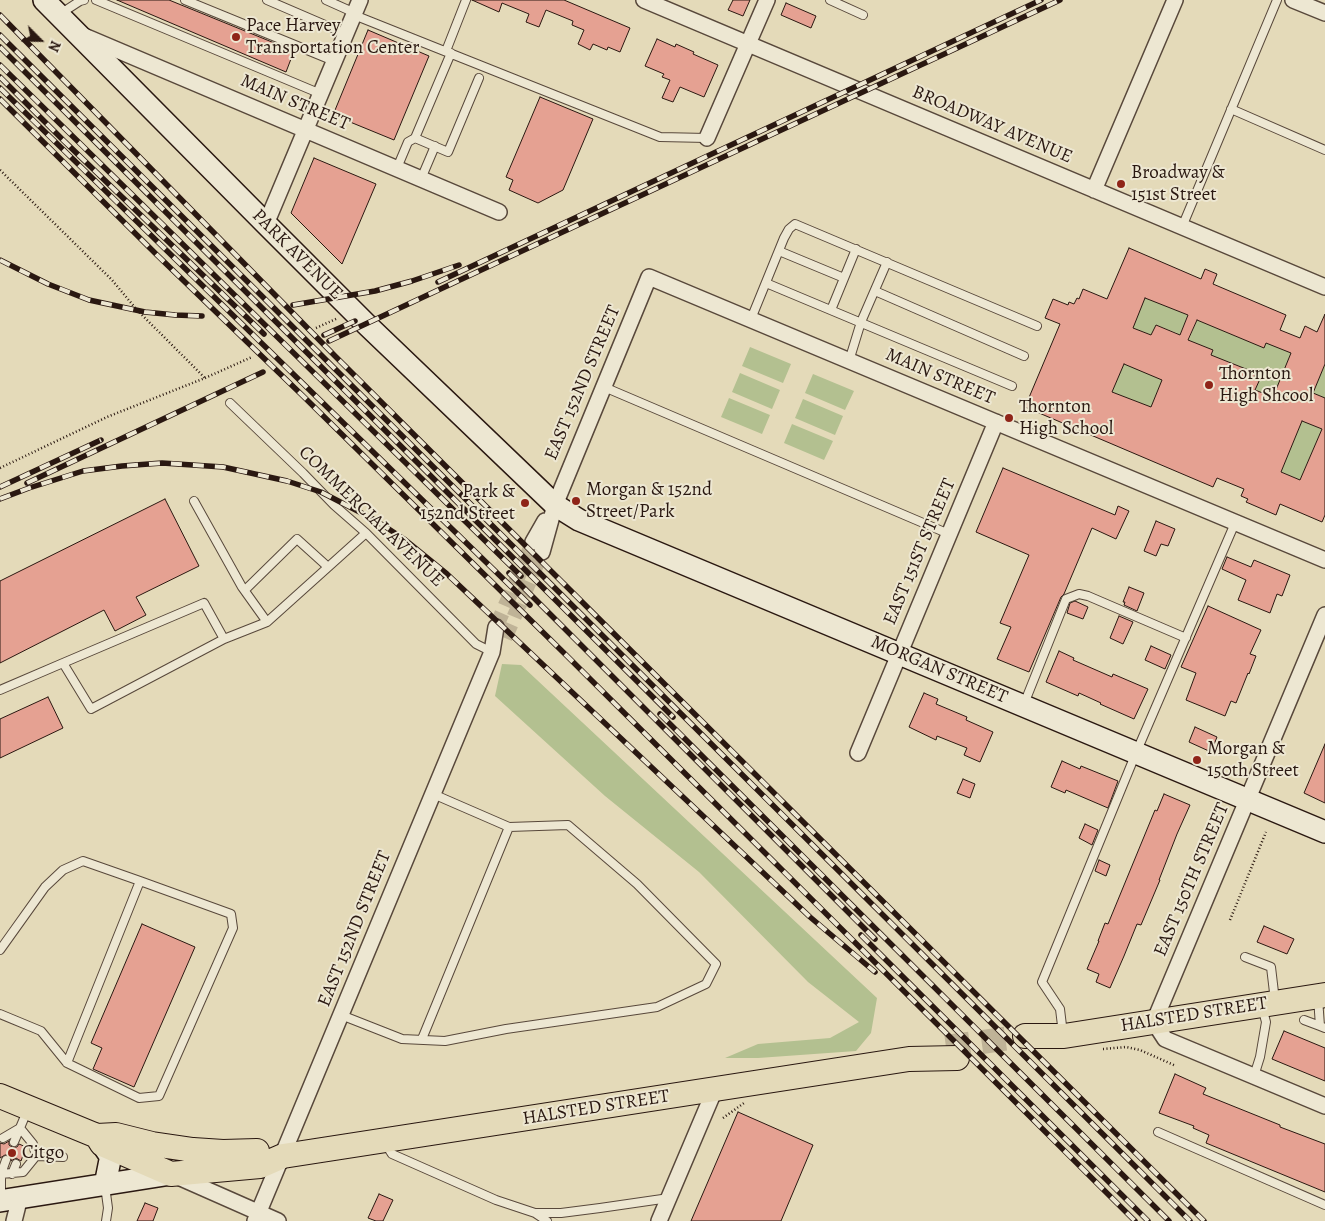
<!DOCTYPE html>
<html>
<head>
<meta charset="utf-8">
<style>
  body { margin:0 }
  #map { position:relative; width:1325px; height:1221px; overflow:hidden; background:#e4dab9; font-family:Alegreya,serif }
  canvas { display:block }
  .north { position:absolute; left:15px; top:15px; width:50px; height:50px; -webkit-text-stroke:4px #ede7d2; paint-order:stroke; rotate:113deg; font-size:14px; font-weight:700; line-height:20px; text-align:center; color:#2a1811 }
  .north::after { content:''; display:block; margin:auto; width:18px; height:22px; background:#2a1811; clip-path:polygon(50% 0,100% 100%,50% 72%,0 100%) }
</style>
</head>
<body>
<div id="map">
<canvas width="1325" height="1221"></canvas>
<div class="north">N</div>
</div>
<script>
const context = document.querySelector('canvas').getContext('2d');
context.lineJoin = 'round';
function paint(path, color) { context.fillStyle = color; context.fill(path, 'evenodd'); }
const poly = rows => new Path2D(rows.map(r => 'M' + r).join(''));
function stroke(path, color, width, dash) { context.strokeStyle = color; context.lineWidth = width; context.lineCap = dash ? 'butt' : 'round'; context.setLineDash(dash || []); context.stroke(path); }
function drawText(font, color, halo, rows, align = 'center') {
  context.font = font + ' Alegreya,serif'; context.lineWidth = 4; context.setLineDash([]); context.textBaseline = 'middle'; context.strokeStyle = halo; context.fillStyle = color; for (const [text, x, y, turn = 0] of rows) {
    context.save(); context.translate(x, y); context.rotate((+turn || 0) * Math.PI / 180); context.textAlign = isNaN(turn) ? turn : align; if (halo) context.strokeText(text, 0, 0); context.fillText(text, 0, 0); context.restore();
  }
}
const green = poly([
  [1136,294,1188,315,1179,337,1177,333,1156,325,1151,337,1149,334,1133,328],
  [1197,320,1264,348,1266,343,1295,344,1273,397,1255,390,1260,379,1254,377,1255,373,1227,361,1209,360,1213,350,1193,342,1191,343,1188,342],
  [750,347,791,364,783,383,742,366],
  [1130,348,1162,380,1151,407,1112,392],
  [1325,364,1325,398,1313,393],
  [740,373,780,390,772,409,732,392],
  [813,374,854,391,845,410,805,393],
  [729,398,770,415,762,434,721,417],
  [803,399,843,416,835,435,795,418],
  [1302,421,1322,429,1300,480,1281,472],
  [792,424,833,441,824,460,784,443],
  [502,664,521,665,877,998,871,1033,856,1051,758,1058,725,1058,758,1044,830,1038,859,1022,808,982,699,872,605,796,495,696]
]);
const building = poly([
  [117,0,169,0,294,51,286,72,117,0],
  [472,0,564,0,630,28,620,52,608,47,607,50,593,44,590,50,578,44,584,30,572,25,573,21,546,10,539,27,526,22,529,14,502,3,499,12,472,0],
  [733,0,750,0,743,16,728,10,733,0],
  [786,3,816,16,811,28,781,15,786,3],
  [368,30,429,56,394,140,333,115,368,30],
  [657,39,675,47,676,44,694,52,693,54,718,65,704,97,680,87,673,102,662,98,670,80,662,77,664,74,645,66,657,39],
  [540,97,593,119,563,190,538,203,509,190,513,180,506,177,540,97],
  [314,158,376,184,342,264,291,213,314,158],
  [1129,248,1201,279,1205,269,1217,274,1213,284,1286,315,1280,330,1300,338,1305,326,1317,332,1325,314,1325,364,1313,393,1325,398,1325,515,1322,522,1280,504,1276,515,1246,502,1248,499,1241,496,1244,489,1217,478,1213,487,1025,407,1060,324,1045,318,1053,299,1068,305,1069,302,1074,304,1077,298,1079,299,1083,289,1107,299,1129,248],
  [1145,298,1188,315,1180,335,1156,325,1151,335,1133,328,1145,298],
  [1197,320,1264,348,1266,343,1291,353,1273,397,1255,390,1260,379,1254,377,1256,373,1211,355,1213,350,1188,340,1197,320],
  [1124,364,1162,380,1151,407,1112,392,1124,364],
  [1302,421,1322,429,1300,480,1281,472,1302,421],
  [1003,468,1115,515,1118,506,1129,511,1116,539,1092,528,1064,594,1061,597,1029,672,997,659,1011,627,1000,623,1029,555,976,532,1003,468],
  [165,499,199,566,136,597,146,615,115,631,104,610,0,663,0,581,165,499],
  [1156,521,1175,529,1168,546,1161,544,1156,556,1144,551,1156,521],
  [1227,557,1251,567,1254,560,1290,575,1282,596,1277,594,1270,613,1238,600,1246,580,1222,569,1227,557],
  [1129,587,1144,593,1137,611,1124,605,1125,602,1123,602,1129,587],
  [1075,601,1088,607,1083,619,1067,613,1070,603,1075,601],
  [1208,606,1261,630,1250,654,1256,656,1249,674,1248,673,1236,703,1231,701,1225,716,1186,700,1196,673,1181,667,1208,606],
  [1119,616,1133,622,1123,644,1110,638,1119,616],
  [1151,646,1171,655,1165,669,1145,660,1151,646],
  [1059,651,1074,658,1073,660,1112,677,1113,674,1148,689,1134,719,1100,704,1101,703,1079,693,1078,696,1046,682,1059,651],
  [924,693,938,699,936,704,967,717,966,720,993,732,980,762,964,755,967,748,937,736,936,740,909,727,924,693],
  [48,697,63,728,0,758,0,719,48,697],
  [1195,727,1217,737,1211,752,1189,742,1195,727],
  [1325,744,1325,803,1304,793,1325,744],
  [1062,761,1080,769,1081,766,1118,781,1108,808,1066,790,1065,793,1051,787,1062,761],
  [963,779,975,784,970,798,957,793,963,779],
  [1164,794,1190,805,1177,834,1159,880,1160,880,1141,925,1137,924,1124,956,1110,988,1096,982,1099,974,1087,969,1099,941,1098,941,1105,923,1108,924,1155,810,1157,811,1164,794],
  [1085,824,1098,830,1092,845,1079,838,1085,824],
  [1099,860,1110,865,1106,876,1095,871,1099,860],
  [142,924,195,947,134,1087,93,1069,102,1048,91,1043,142,924],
  [1264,926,1294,939,1287,954,1257,942,1264,926],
  [1284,1031,1325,1048,1325,1081,1272,1059,1284,1031],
  [1175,1074,1206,1088,1203,1094,1280,1125,1280,1127,1325,1144,1325,1192,1206,1143,1209,1135,1193,1128,1194,1126,1159,1113,1175,1074],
  [738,1112,813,1145,781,1221,691,1221,738,1112],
  [9,1141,9,1145,12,1147,17,1147,19,1144,26,1147,21,1161,16,1158,11,1161,11,1157,7,1155,5,1155,0,1158,0,1143,4,1144,9,1141],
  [379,1194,393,1200,383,1221,376,1221,368,1218,379,1194],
  [145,1203,158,1208,153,1221,137,1221,145,1203]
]);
const streetTunnel = poly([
  [496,627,533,542],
  [505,638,542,552]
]);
const primaryTunnel = poly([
  [946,1047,1025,1036]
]);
const path = poly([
  [0,170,112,280,137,310,205,378],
  [316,328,338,318],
  [0,468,107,417,205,378,252,357],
  [1230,920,1266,832],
  [1103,1049,1126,1047,1140,1050,1176,1066],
  [723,1118,744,1103]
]);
const lane = poly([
  [96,0,321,94],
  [185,0,334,61],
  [267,0,346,34],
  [326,0,355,13],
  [830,0,863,15],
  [60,14,80,1,84,0],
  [354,15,660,137,707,138],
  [446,51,466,0],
  [451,53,415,138,448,152,479,78],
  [1231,109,1325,150],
  [397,168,408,142,415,138],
  [421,179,435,146],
  [1182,227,1277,0],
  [779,251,844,278],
  [766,283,1012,386],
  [875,291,1024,356],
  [831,310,856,249],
  [751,319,784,238,789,229,795,224,1037,326],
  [849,361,861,322,887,262],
  [604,387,949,534],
  [230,403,303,473,334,505,366,533,476,644,492,652],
  [194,501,242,587,267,622],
  [245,590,297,539,328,567],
  [224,639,204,603,63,663,91,709,224,639,267,622,366,533],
  [0,690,63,663],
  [1024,704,1066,599,1079,594,1088,596,1186,638],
  [0,950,45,887,63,870,83,861,140,881,231,914,233,928,159,1096,139,1098,67,1063,41,1031,0,1014],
  [1245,957,1271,967,1275,1001],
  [1318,998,1320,1026,1325,1028],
  [341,1015,402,1039,445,1041,506,1029,657,1007,706,984,716,964,637,884,568,825,509,827,433,794],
  [1304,1020,1320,1026],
  [1063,1034,1060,1009,1042,982,1136,753,1235,523],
  [422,1039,509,827],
  [67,1063,140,881],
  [1254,1076,1260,1057,1266,1022,1262,1007],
  [1158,1132,1325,1205],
  [3,1138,20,1128,33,1144,36,1156,63,1157],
  [14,1142,28,1109],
  [385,1143,392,1154,496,1200,535,1213,561,1213,600,1208,669,1198],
  [0,1172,1,1174,23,1172,36,1156],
  [12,1174,16,1164],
  [105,1186,108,1208,106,1221],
  [1,1199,1,1174,6,1160],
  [535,1213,547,1221]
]);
const street = poly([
  [644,0,1325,287],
  [1293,0,1325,13],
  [84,36,499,212],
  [707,138,767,0],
  [1094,190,1175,0],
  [266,224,360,0],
  [533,542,545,521],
  [542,552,555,505,649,277,1325,560],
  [1325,615,1154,1022,1165,1039,1325,1106],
  [858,753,996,422],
  [176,1176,278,1221],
  [14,1221,20,1197],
  [255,1221,492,652,496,627],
  [659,1221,715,1089]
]);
const secondary = poly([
  [44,0,266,224,366,324,555,505,579,520,1325,832],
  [102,1144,110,1156,110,1160,105,1185],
  [0,1201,171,1174]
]);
const primary = poly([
  [1025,1036,1064,1036,1325,995],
  [0,1096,97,1136,116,1135,152,1144,193,1150,223,1152,257,1151],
  [97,1136,102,1144,171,1174,260,1166,283,1156,909,1059,957,1058]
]);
const rail = poly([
  [0,15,335,356,1204,1221],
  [0,35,1190,1221],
  [0,47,673,717],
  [0,65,521,576],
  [0,77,63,140,264,334],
  [0,88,530,605],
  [0,99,157,255,302,395,566,655,1135,1221],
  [0,260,48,284,89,300,145,312,175,315,202,316],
  [438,282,1041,0],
  [293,305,375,291,412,281,459,265],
  [324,335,355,321],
  [329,341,1060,0],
  [27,483,263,372],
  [0,487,101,440],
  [0,499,29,488,83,471,122,466,162,463,223,467,287,481,321,492,375,520,404,539,447,574,810,917,875,972],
  [509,573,875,939],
  [660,714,1169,1221],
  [861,935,1148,1221]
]);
const markers = [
  [236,37,5,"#8f2418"],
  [1121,184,5,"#8f2418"],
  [1209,385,5,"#8f2418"],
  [1009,418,5,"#8f2418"],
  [576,501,5,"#8f2418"],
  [525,503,5,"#8f2418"],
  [1197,760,5,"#8f2418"],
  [12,1153,5,"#8f2418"]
];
const poiNames = [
  ["Pace Harvey",246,26],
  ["Transportation Center",246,48],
  ["Broadway &",1131,173],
  ["151st Street",1131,195],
  ["Thornton",1219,374],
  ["High Shcool",1219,396],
  ["Thornton",1019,407],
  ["High School",1019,429],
  ["Morgan & 152nd",586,490],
  ["Street/Park",586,512],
  ["Park &",515,492,"right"],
  ["152nd Street",515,514,"right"],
  ["Morgan &",1207,749],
  ["150th Street",1207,771],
  ["Citgo",22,1153]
];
const streetNames = [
  ["MAIN STREET",295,103,23],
  ["BROADWAY AVENUE",992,125,23],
  ["PARK AVENUE",297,255,45],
  ["MAIN STREET",940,377,23],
  ["EAST 152ND STREET",583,383,-67],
  ["COMMERCIAL AVENUE",371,517,44],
  ["EAST 151ST STREET",920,552,-67],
  ["MORGAN STREET",939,670,23],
  ["EAST 150TH STREET",1192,880,-67],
  ["EAST 152ND STREET",355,929,-68],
  ["HALSTED STREET",1194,1015,-9],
  ["HALSTED STREET",596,1108,-9]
];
paint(green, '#b3c090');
paint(building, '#e5a192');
stroke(building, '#2a1811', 1);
stroke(streetTunnel, '#bfb397', 15, [15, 8]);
stroke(primaryTunnel, '#bfb397', 24, [24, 12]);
stroke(lane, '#58483b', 10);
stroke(street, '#58483b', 18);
stroke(secondary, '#2a1811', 24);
stroke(primary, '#2a1811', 26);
stroke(path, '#2a1811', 2.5, [1, 2.5]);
stroke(lane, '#ede7d2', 8);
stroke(street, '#ede7d2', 15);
stroke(secondary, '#ede7d2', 21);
stroke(primary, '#e4dab9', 24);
stroke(rail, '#2a1811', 5.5);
stroke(rail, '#ede7d2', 4, [11]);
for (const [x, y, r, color] of markers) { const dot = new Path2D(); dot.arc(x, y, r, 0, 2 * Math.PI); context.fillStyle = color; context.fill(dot); stroke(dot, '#ede7d2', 2); }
drawText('19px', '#2a1811', '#ede7d2', poiNames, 'left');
drawText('19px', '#2a1811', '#ede7d2', streetNames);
</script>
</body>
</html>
